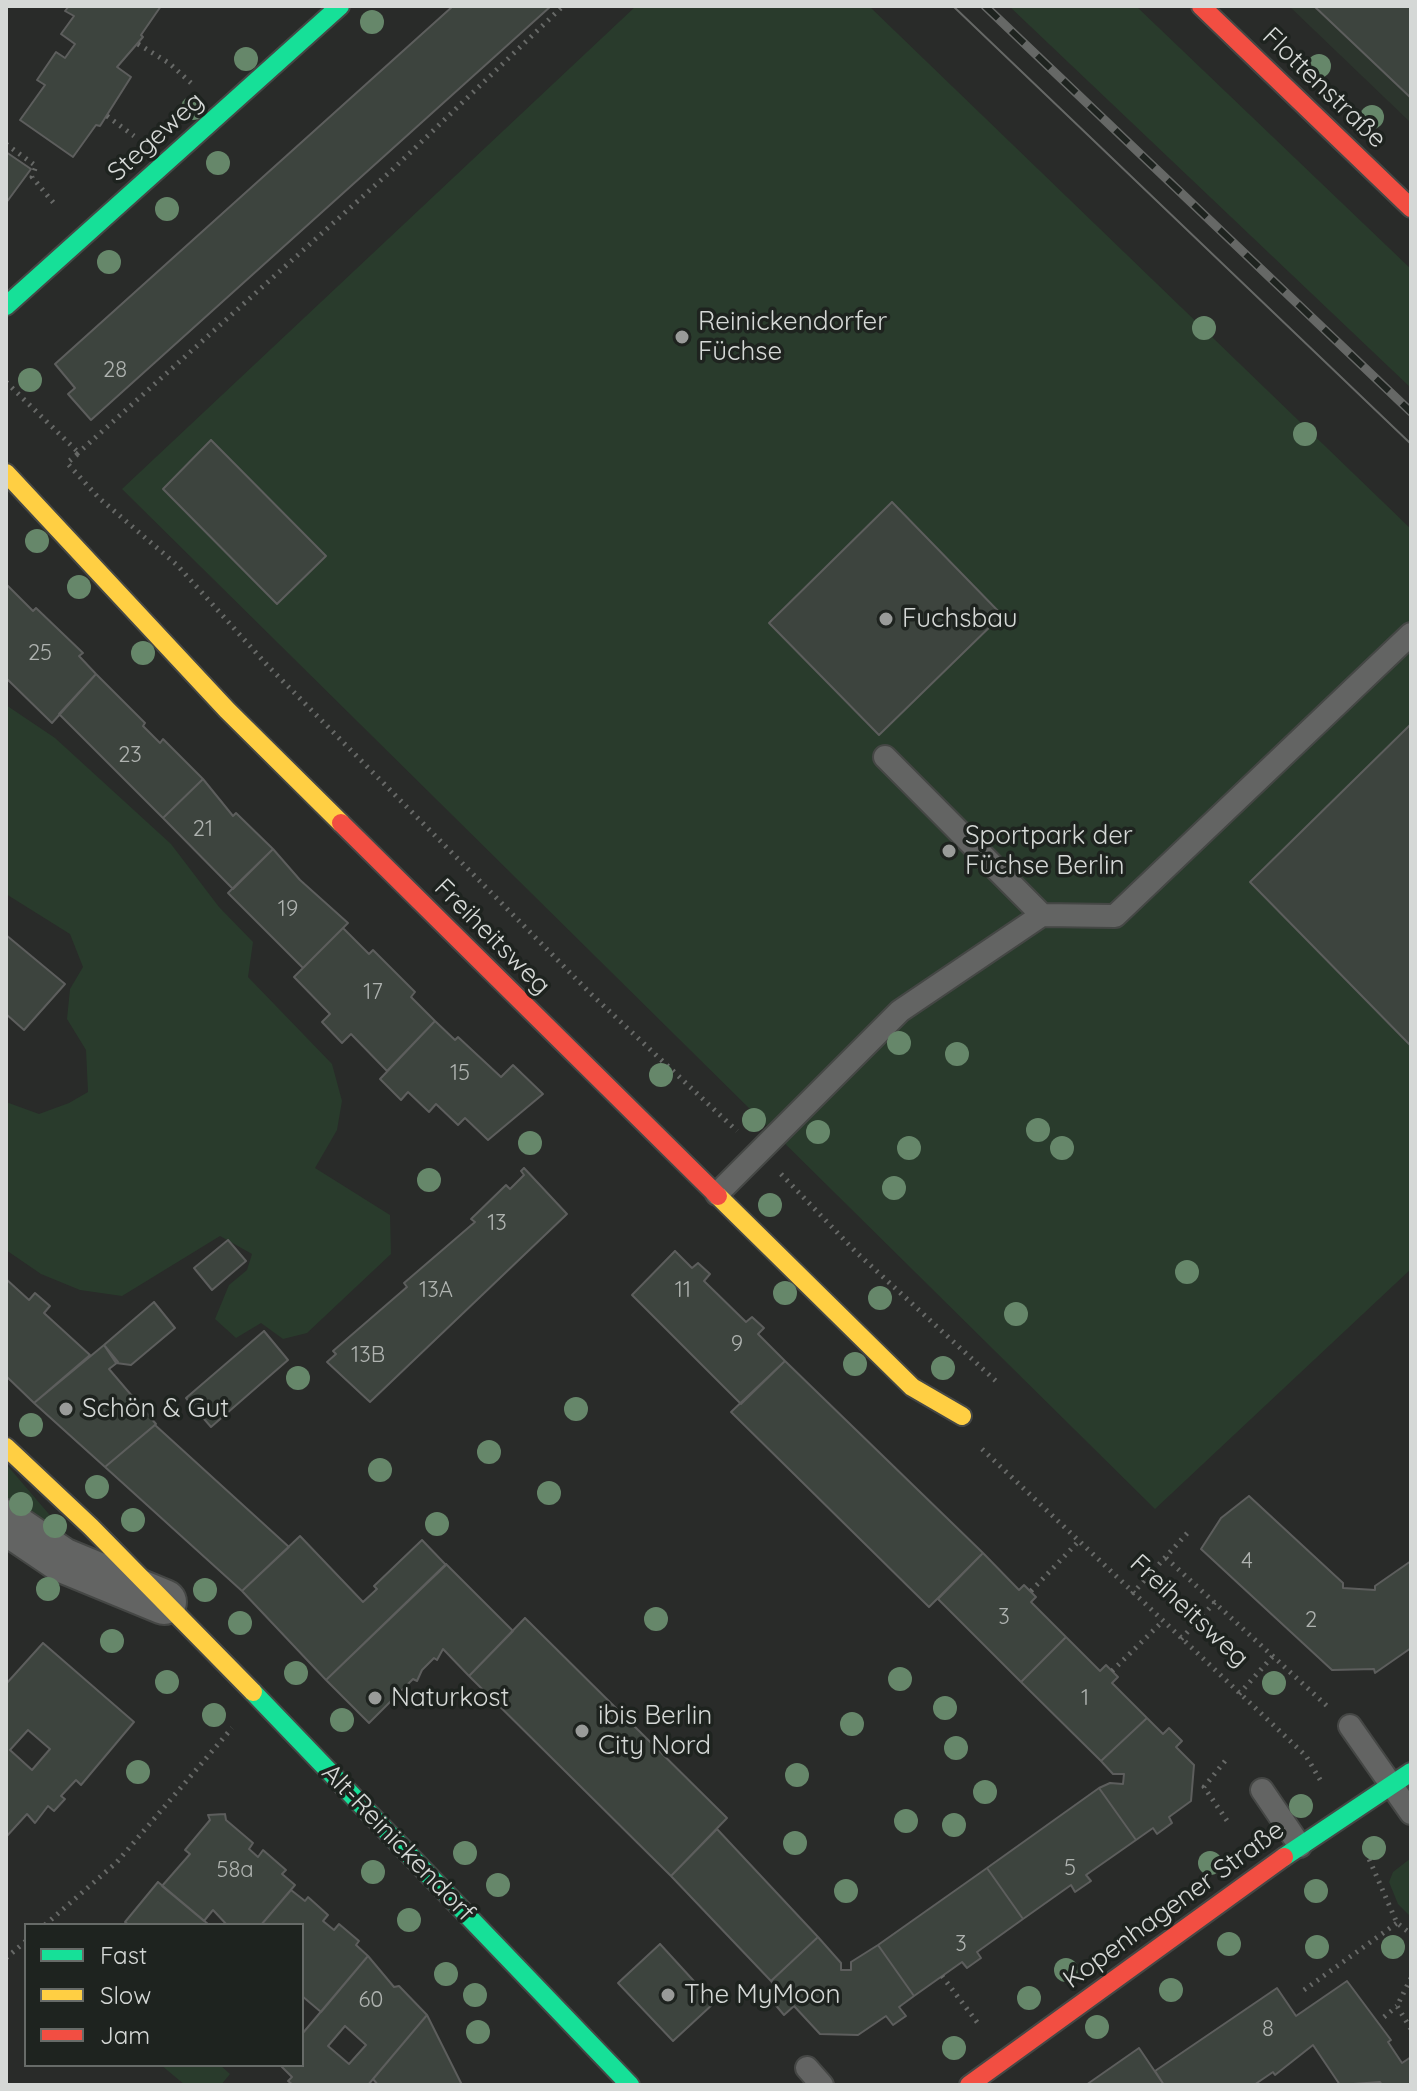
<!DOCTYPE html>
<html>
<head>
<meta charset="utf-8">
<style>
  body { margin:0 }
  #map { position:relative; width:1417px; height:2091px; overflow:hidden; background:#292b29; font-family:Quicksand,sans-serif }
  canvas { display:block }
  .frame { position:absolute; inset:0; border:8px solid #d5d8d6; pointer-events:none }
  .legend { position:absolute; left:24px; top:1923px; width:280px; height:144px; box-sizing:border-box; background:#1e231f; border:2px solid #676b68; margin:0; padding:10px 14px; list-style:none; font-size:24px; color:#d5d8d6 }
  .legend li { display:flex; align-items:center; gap:16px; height:40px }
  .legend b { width:40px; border:2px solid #676b68 }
</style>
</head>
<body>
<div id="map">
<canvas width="1417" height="2091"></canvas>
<div class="frame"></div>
<ul class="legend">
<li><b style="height:10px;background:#16e098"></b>Fast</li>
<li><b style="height:10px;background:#ffcf43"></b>Slow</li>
<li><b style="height:10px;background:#f24e42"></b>Jam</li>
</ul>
</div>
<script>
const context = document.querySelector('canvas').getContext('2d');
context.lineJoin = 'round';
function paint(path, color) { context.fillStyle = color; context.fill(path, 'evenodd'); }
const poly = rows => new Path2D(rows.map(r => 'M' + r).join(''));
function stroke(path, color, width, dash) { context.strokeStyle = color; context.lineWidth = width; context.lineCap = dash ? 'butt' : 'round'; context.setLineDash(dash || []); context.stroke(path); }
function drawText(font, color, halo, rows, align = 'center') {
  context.font = font + ' Quicksand,sans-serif'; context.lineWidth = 7; context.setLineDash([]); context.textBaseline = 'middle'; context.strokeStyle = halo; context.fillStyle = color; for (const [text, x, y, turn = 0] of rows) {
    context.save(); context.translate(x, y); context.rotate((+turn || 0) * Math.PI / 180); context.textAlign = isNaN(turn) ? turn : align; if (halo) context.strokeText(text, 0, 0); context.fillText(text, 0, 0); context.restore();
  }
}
const built = poly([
  [1289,6,1411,6,1411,123]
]);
const green = poly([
  [636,6,869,6,1411,529,1411,1269,1155,1509,122,489],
  [1009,6,1136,6,1411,269,1411,388],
  [6,705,55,738,171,844,219,907,253,942,248,977,332,1064,342,1101,337,1130,315,1168,390,1215,391,1254,307,1333,283,1339,261,1323,236,1338,215,1319,229,1285,247,1270,252,1254,220,1236,122,1296,80,1290,41,1274,6,1250,6,1102,39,1114,69,1103,88,1092,86,1050,67,1019,70,989,83,967,70,934,6,894],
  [6,1464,66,1534,63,1536,6,1499],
  [1411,1858,1411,1917,1398,1904,1389,1882,1393,1872],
  [161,2065,220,2065,230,2074,221,2085,185,2085]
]);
const building = poly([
  [69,6,161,6,141,35,143,37,117,67,131,77,100,126,96,125,73,157,20,120,45,85,37,80,56,52,65,58,75,44,61,34,74,16,65,11,69,6],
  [453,6,551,6,91,420,68,394,75,388,55,364,453,6],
  [1314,6,1411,6,1411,98,1314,6],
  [6,152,31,169,6,203,6,152],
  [211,440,326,556,277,604,163,489,211,440],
  [892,502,1002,615,879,735,769,623,892,502],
  [6,584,33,611,36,608,83,653,79,656,96,674,52,723,6,678,6,584],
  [96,674,145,723,143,726,160,743,163,739,203,779,163,818,59,714,96,674],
  [1411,724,1411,1046,1250,882,1411,724],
  [203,779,233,816,236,813,273,849,233,889,163,818,203,779],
  [273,849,300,880,348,923,303,968,228,893,273,849],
  [343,928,369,954,373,950,415,992,411,997,435,1021,387,1071,351,1034,342,1043,322,1022,330,1014,294,977,343,928],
  [6,935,65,984,24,1030,6,1014,6,935],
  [435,1021,455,1040,458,1037,501,1077,513,1065,543,1094,488,1140,465,1118,458,1125,436,1104,429,1112,408,1092,401,1100,380,1079,435,1021],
  [524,1168,567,1214,370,1402,327,1362,336,1354,333,1351,407,1287,404,1283,475,1222,471,1219,506,1185,510,1189,524,1175,521,1171,524,1168],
  [228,1240,246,1261,212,1290,194,1268,228,1240],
  [675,1251,692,1268,698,1263,710,1274,704,1281,746,1322,752,1317,764,1328,758,1334,785,1361,741,1404,632,1295,675,1251],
  [6,1279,29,1300,35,1293,50,1306,44,1313,90,1355,34,1403,6,1376,6,1279],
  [154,1302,175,1328,131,1365,116,1363,104,1345,154,1302],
  [264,1331,288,1360,211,1427,186,1398,264,1331],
  [104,1345,118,1362,109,1369,156,1424,105,1467,34,1403,104,1345],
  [785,1361,983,1553,929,1607,731,1412,785,1361],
  [155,1425,289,1547,242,1591,105,1467,155,1425],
  [1249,1496,1343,1583,1343,1588,1375,1590,1375,1586,1411,1561,1411,1648,1375,1673,1374,1669,1332,1670,1201,1549,1221,1518,1249,1496],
  [300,1536,363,1602,377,1589,374,1586,422,1540,446,1565,326,1680,242,1591,300,1536],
  [983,1553,1019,1590,1024,1585,1036,1597,1031,1602,1066,1637,1021,1682,938,1599,983,1553],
  [446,1564,513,1631,469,1676,443,1649,437,1660,434,1658,422,1670,417,1681,413,1679,369,1723,326,1680,446,1564],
  [525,1618,727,1818,671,1876,469,1676,525,1618],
  [1066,1637,1100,1671,1106,1665,1118,1677,1112,1683,1147,1718,1101,1761,1021,1682,1066,1637],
  [43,1643,134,1722,81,1785,76,1780,61,1796,65,1799,54,1811,48,1806,35,1823,27,1814,6,1837,6,1684,43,1643],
  [28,1730,50,1749,32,1770,10,1750,28,1730],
  [1147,1718,1163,1734,1169,1728,1182,1741,1176,1747,1194,1765,1191,1801,1169,1817,1172,1823,1157,1834,1153,1828,1136,1840,1099,1788,1110,1783,1123,1784,1124,1774,1113,1774,1101,1761,1147,1718],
  [1099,1788,1136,1840,1086,1875,1091,1881,1075,1892,1071,1885,1023,1919,987,1868,1099,1788],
  [225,1814,226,1820,253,1843,249,1849,258,1857,263,1850,286,1870,282,1874,295,1885,261,1925,227,1925,213,1910,204,1921,162,1886,190,1854,185,1850,210,1820,208,1815,225,1814],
  [717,1829,818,1937,771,1981,671,1876,717,1829],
  [987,1868,1023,1919,977,1952,981,1958,967,1968,962,1962,914,1996,878,1945,987,1868],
  [158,1882,208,1924,207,1925,129,1925,125,1922,158,1882],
  [291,1890,305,1901,308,1897,328,1915,323,1921,334,1930,339,1924,359,1941,356,1945,368,1956,321,2012,302,1996,302,1925,261,1925,291,1890],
  [818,1937,841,1963,841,1970,851,1970,851,1962,878,1945,914,1996,899,2007,906,2016,893,2025,886,2016,858,2035,820,2034,794,2006,784,2015,773,2002,782,1994,771,1981,818,1937],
  [660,1944,714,2003,673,2041,618,1983,660,1944],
  [368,1956,394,1987,399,1986,427,2015,368,2085,293,2085,288,2081,292,2077,280,2065,302,2065,302,2034,368,1956],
  [345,2026,366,2045,349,2064,328,2046,345,2026],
  [1347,1981,1391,2040,1388,2042,1402,2063,1411,2057,1411,2085,1382,2085,1380,2082,1340,2085,1313,2045,1275,2075,1273,2072,1254,2085,1164,2085,1155,2071,1277,1988,1296,2016,1347,1981],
  [427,2015,462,2085,378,2085,373,2079,427,2015],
  [1139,2048,1164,2085,1086,2085,1139,2048]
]);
const path = poly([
  [138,44,169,63,191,83],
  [107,116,134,136],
  [6,144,36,166,32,177,57,207],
  [6,382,79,453,67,463,99,498,177,565,268,666,591,994,737,1131],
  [77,454,391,171,563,6],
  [781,1174,856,1252,997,1382],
  [982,1449,1306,1756,1322,1783],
  [1166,1558,1327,1706],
  [1031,1591,1078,1542],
  [1132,1594,1191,1529],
  [1181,1639,1215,1602],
  [1112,1671,1162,1622],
  [1239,1694,1273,1656],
  [1225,1761,1204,1787,1230,1825],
  [1366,1852,1397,1923,1411,1934],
  [45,1925,117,1862,232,1728],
  [6,1958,26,1941],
  [942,1976,980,2026],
  [1411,1978,1397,2006,1411,2029],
  [1304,1990,1397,1923],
  [1384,2017,1397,2006]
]);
const lane = poly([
  [1042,915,1115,916,1411,634],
  [717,1194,900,1011,1042,915,885,757],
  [1350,1726,1411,1813],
  [1262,1790,1300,1846],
  [807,2068,822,2085]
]);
const street = poly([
  [6,1522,62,1560,164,1602]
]);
const fast = poly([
  [6,306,340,6],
  [253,1692,630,2085],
  [1284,1857,1411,1772]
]);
const slow = poly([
  [6,473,227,710,341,823],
  [718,1196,912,1387,962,1416],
  [6,1447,91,1527,253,1692]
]);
const jam = poly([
  [1201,6,1411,208],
  [341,823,718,1196],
  [969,2085,1284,1857]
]);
const tram = poly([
  [953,6,1411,444]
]);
const rail = poly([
  [985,6,1411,412]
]);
const trees = [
  [372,22],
  [246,59],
  [1319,66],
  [193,108],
  [1372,117],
  [218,163],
  [167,209],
  [109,262],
  [1204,328],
  [30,380],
  [1305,434],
  [37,541],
  [79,587],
  [143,653],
  [899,1043],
  [957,1054],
  [661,1075],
  [754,1120],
  [1038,1130],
  [818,1132],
  [530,1143],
  [909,1148],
  [1062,1148],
  [429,1180],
  [894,1188],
  [770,1205],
  [1187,1272],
  [785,1293],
  [880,1298],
  [1016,1314],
  [855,1364],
  [943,1368],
  [298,1378],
  [576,1409],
  [31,1425],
  [489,1452],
  [380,1470],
  [97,1487],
  [549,1493],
  [21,1504],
  [133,1520],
  [437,1524],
  [55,1526],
  [48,1589],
  [205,1590],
  [656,1619],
  [240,1623],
  [112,1641],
  [296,1673],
  [900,1679],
  [167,1682],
  [1274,1683],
  [945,1708],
  [214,1715],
  [342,1720],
  [852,1724],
  [956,1748],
  [138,1772],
  [797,1775],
  [985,1792],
  [1301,1806],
  [906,1821],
  [954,1825],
  [795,1843],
  [1374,1848],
  [465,1853],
  [1210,1863],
  [373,1872],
  [498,1885],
  [846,1891],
  [1316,1891],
  [409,1920],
  [1229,1944],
  [1317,1947],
  [1393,1947],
  [1066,1970],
  [446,1974],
  [1171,1990],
  [475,1995],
  [1029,1998],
  [1097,2027],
  [478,2032],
  [954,2048]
];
const markers = [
  [682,337,8,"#999b99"],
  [886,619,8,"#999b99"],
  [949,851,8,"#999b99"],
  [66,1409,8,"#999b99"],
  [375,1698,8,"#999b99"],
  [582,1731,8,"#999b99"],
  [668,1995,8,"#999b99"]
];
const numberNames = [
  ["28",115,370],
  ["25",40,653],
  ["23",130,755],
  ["21",203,829],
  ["19",288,909],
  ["17",373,992],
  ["15",460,1073],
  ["13",497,1223],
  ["13A",436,1290],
  ["11",683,1290],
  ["9",737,1344],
  ["13B",368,1355],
  ["4",1247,1561],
  ["3",1004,1617],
  ["2",1311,1620],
  ["1",1085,1698],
  ["5",1070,1868],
  ["58a",235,1870],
  ["3",961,1944],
  ["60",371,2000],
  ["8",1268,2029]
];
const streetNames = [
  ["Flottenstraße",1324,88,44],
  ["Stegeweg",156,137,-42],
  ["Freiheitsweg",492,937,45],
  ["Freiheitsweg",1189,1611,43],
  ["Alt-Reinickendorf",398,1843,46],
  ["Kopenhagener Straße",1174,1905,-36]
];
const poiNames = [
  ["Reinickendorfer",698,322],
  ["Füchse",698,352],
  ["Fuchsbau",902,619],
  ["Sportpark der",965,836],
  ["Füchse Berlin",965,866],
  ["Schön & Gut",82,1409],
  ["Naturkost",391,1698],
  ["ibis Berlin",598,1716],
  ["City Nord",598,1746],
  ["The MyMoon",684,1995]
];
paint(built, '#2c352d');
paint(green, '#293b2c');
paint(building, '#3d443e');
stroke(building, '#5d5e5d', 2);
stroke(lane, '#454745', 26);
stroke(street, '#454745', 48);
stroke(fast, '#454745', 22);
stroke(slow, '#454745', 22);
stroke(jam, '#454745', 22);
stroke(path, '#676967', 5, [2, 6]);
stroke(lane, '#636463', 22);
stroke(street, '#636463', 44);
stroke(fast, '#16e098', 18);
stroke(slow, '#ffcf43', 18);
stroke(jam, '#f24e42', 18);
stroke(tram, '#666866', 2);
stroke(rail, '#666866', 9);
stroke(rail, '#1e231f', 6, [18]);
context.fillStyle = '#66876a';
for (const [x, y] of trees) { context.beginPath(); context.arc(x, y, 12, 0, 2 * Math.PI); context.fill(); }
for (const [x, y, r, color] of markers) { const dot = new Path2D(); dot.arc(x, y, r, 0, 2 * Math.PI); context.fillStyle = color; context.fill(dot); stroke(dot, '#1e231f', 3); }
drawText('22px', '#afb3b0', null, numberNames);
drawText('26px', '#d5d8d6', '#1e231f', streetNames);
drawText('26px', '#d5d8d6', '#1e231f', poiNames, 'left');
</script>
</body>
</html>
